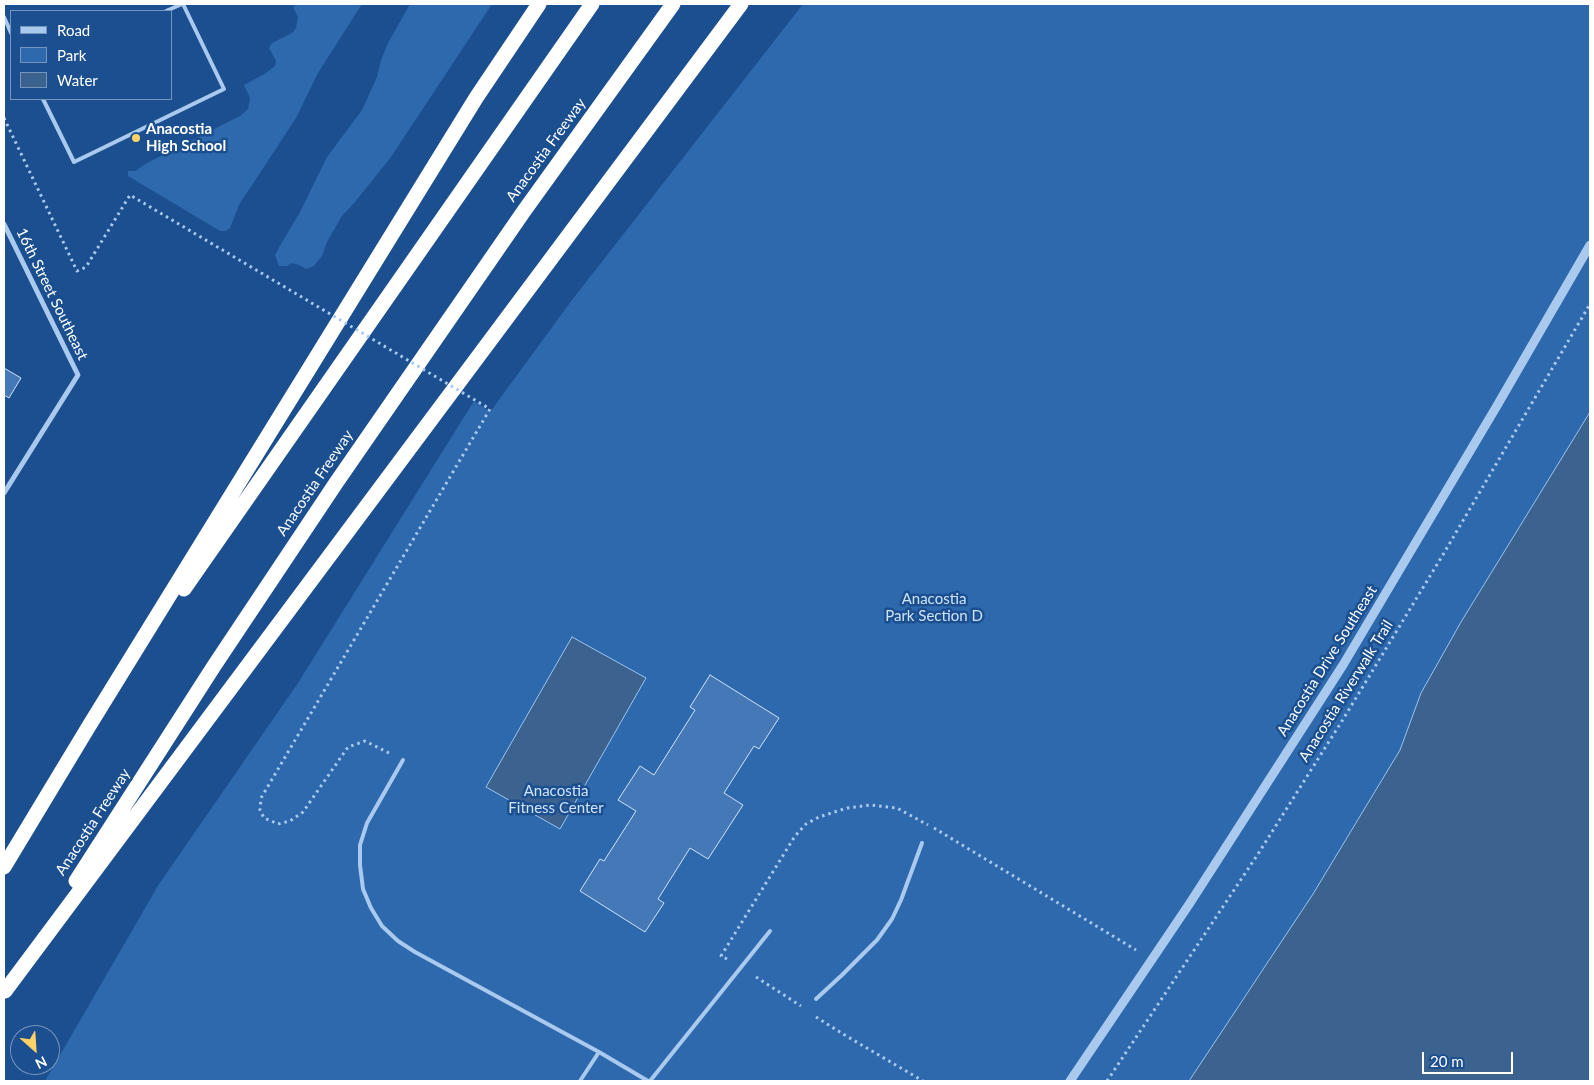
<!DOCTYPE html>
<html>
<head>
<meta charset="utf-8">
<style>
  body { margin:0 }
  #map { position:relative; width:1594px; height:1085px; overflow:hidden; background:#1b4f8f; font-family:Lato,sans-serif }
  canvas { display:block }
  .frame { position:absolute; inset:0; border:5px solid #fff; pointer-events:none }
  .legend { position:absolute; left:10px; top:10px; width:162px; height:90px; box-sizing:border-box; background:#1b4f8f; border:1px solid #7695bc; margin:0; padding:6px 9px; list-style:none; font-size:15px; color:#fff }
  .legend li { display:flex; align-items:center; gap:10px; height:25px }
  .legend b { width:25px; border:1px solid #7695bc }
  .north { position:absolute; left:10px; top:1025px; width:50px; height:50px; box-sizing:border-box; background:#1b4f8f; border:1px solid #7695bc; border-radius:50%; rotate:154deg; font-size:14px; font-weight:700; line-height:20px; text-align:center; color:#fff }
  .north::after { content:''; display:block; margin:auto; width:18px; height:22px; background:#ffd166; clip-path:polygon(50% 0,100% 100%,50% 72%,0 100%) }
  .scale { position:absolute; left:1422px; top:1052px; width:91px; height:22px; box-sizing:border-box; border:2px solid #fff; border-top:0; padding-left:6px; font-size:15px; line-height:18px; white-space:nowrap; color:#fff; -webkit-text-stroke:4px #1b4f8f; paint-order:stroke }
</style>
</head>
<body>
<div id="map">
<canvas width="1594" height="1085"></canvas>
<div class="frame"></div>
<ul class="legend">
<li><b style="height:6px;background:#a9c9ee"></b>Road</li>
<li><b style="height:14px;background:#2e69ad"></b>Park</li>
<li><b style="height:14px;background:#3c6290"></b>Water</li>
</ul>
<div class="north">N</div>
<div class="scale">20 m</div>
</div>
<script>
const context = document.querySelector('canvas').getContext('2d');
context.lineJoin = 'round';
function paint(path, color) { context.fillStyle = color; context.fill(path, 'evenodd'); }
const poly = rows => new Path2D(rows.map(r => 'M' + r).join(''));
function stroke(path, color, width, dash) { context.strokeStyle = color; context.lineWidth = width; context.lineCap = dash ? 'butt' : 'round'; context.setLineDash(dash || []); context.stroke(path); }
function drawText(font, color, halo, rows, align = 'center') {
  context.font = font + ' Lato,sans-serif'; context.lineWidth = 5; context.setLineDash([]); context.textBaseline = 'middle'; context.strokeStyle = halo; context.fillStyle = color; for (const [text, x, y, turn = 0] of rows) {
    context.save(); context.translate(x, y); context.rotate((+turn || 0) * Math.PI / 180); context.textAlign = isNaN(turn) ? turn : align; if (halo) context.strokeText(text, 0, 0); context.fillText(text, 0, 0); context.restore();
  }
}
const green = poly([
  [297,4,362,4,318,73,296,118,239,205,230,228,226,231,220,231,128,176,128,171,135,171,147,163,240,116,248,109,250,98,244,85,266,73,275,66,276,61,269,48,272,43,292,33,296,28,298,17,293,7],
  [410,4,492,4,391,157,355,202,342,216,327,242,322,256,314,266,306,269,299,265,292,263,287,266,279,266,275,255,281,244,300,212,327,157,362,110,377,77,381,60,388,43],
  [803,4,1590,4,1590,412,1461,622,1421,693,1400,750,1313,894,1189,1081,45,1081,159,884,298,683,474,401,490,412,572,300]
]);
const water = poly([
  [1590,412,1590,1081,1189,1081,1313,894,1400,750,1421,693,1461,622,1590,412],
  [572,637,646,678,560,829,486,787,572,637]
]);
const building = poly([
  [4,368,21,378,9,398,4,395,4,368],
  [710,675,779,718,759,749,754,746,724,793,743,805,708,859,690,848,658,899,664,903,645,932,580,891,600,859,604,861,636,811,618,800,640,766,654,775,695,710,690,707,710,675]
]);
const path = poly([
  [389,753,365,741,348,747,303,812,290,821,278,824,264,818,260,810,261,798,490,409],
  [934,828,1136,950],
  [727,959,721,956,795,836,806,824,819,817,847,808,871,805,897,808,928,825],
  [756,977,801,1006],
  [816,1017,843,1034,923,1081],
  [1107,1081,1258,854,1342,721,1444,553,1590,304]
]);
const service = poly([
  [166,11,182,4],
  [4,17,11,33],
  [43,99,74,162,224,89,183,4],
  [403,760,367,823,360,845,360,865,363,889,371,908,382,926,398,941,415,952,599,1052,648,1081],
  [816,999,842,975,877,940,892,919,901,900,922,843],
  [580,1081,599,1052],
  [650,1081,770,931]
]);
const minor = poly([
  [4,224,78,375,4,493]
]);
const tertiary = poly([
  [1070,1081,1190,903,1343,665,1498,404,1590,245]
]);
const motorway = poly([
  [184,589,592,4],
  [4,867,89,726,476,98,539,4],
  [76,881,214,666,336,483,524,211,673,4],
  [5,991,741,4]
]);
const pathBridge = poly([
  [4,118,77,271,86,267,130,195,490,409]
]);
const markers = [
  [136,138,5,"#ffd166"]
];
const poiNames = [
  ["Anacostia",146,129],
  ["High School",146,146]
];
const streetNames = [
  ["Anacostia Freeway",546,150,-54],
  ["16th Street Southeast",52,294,64],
  ["Anacostia Freeway",315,483,-56],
  ["Anacostia Drive Southeast",1327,661,-58],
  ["Anacostia Riverwalk Trail",1346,691,-58],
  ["Anacostia Freeway",93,822,-57]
];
const parkNames = [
  ["Anacostia",934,599],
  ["Park Section D",934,616],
  ["Anacostia",556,791],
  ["Fitness Center",556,808]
];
paint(green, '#2e69ad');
paint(water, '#3c6290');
stroke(water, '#9cc4f0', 1);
paint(building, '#4478b7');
stroke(building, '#cfe3fa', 1);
stroke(path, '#a9c9ee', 3, [2.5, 4]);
stroke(service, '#a9c9ee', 4);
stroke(minor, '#a9c9ee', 5);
stroke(tertiary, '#a9c9ee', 9);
stroke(motorway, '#fff', 15);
stroke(pathBridge, '#a9c9ee', 3, [2.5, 4]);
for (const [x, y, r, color] of markers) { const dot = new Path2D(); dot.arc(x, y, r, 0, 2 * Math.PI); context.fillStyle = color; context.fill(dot); stroke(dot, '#1b4f8f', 2); }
drawText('bold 15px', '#fff', '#1b4f8f', poiNames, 'left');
drawText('15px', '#fff', '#1b4f8f', streetNames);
drawText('15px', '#cfe3fa', '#1b4f8f', parkNames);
</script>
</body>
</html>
